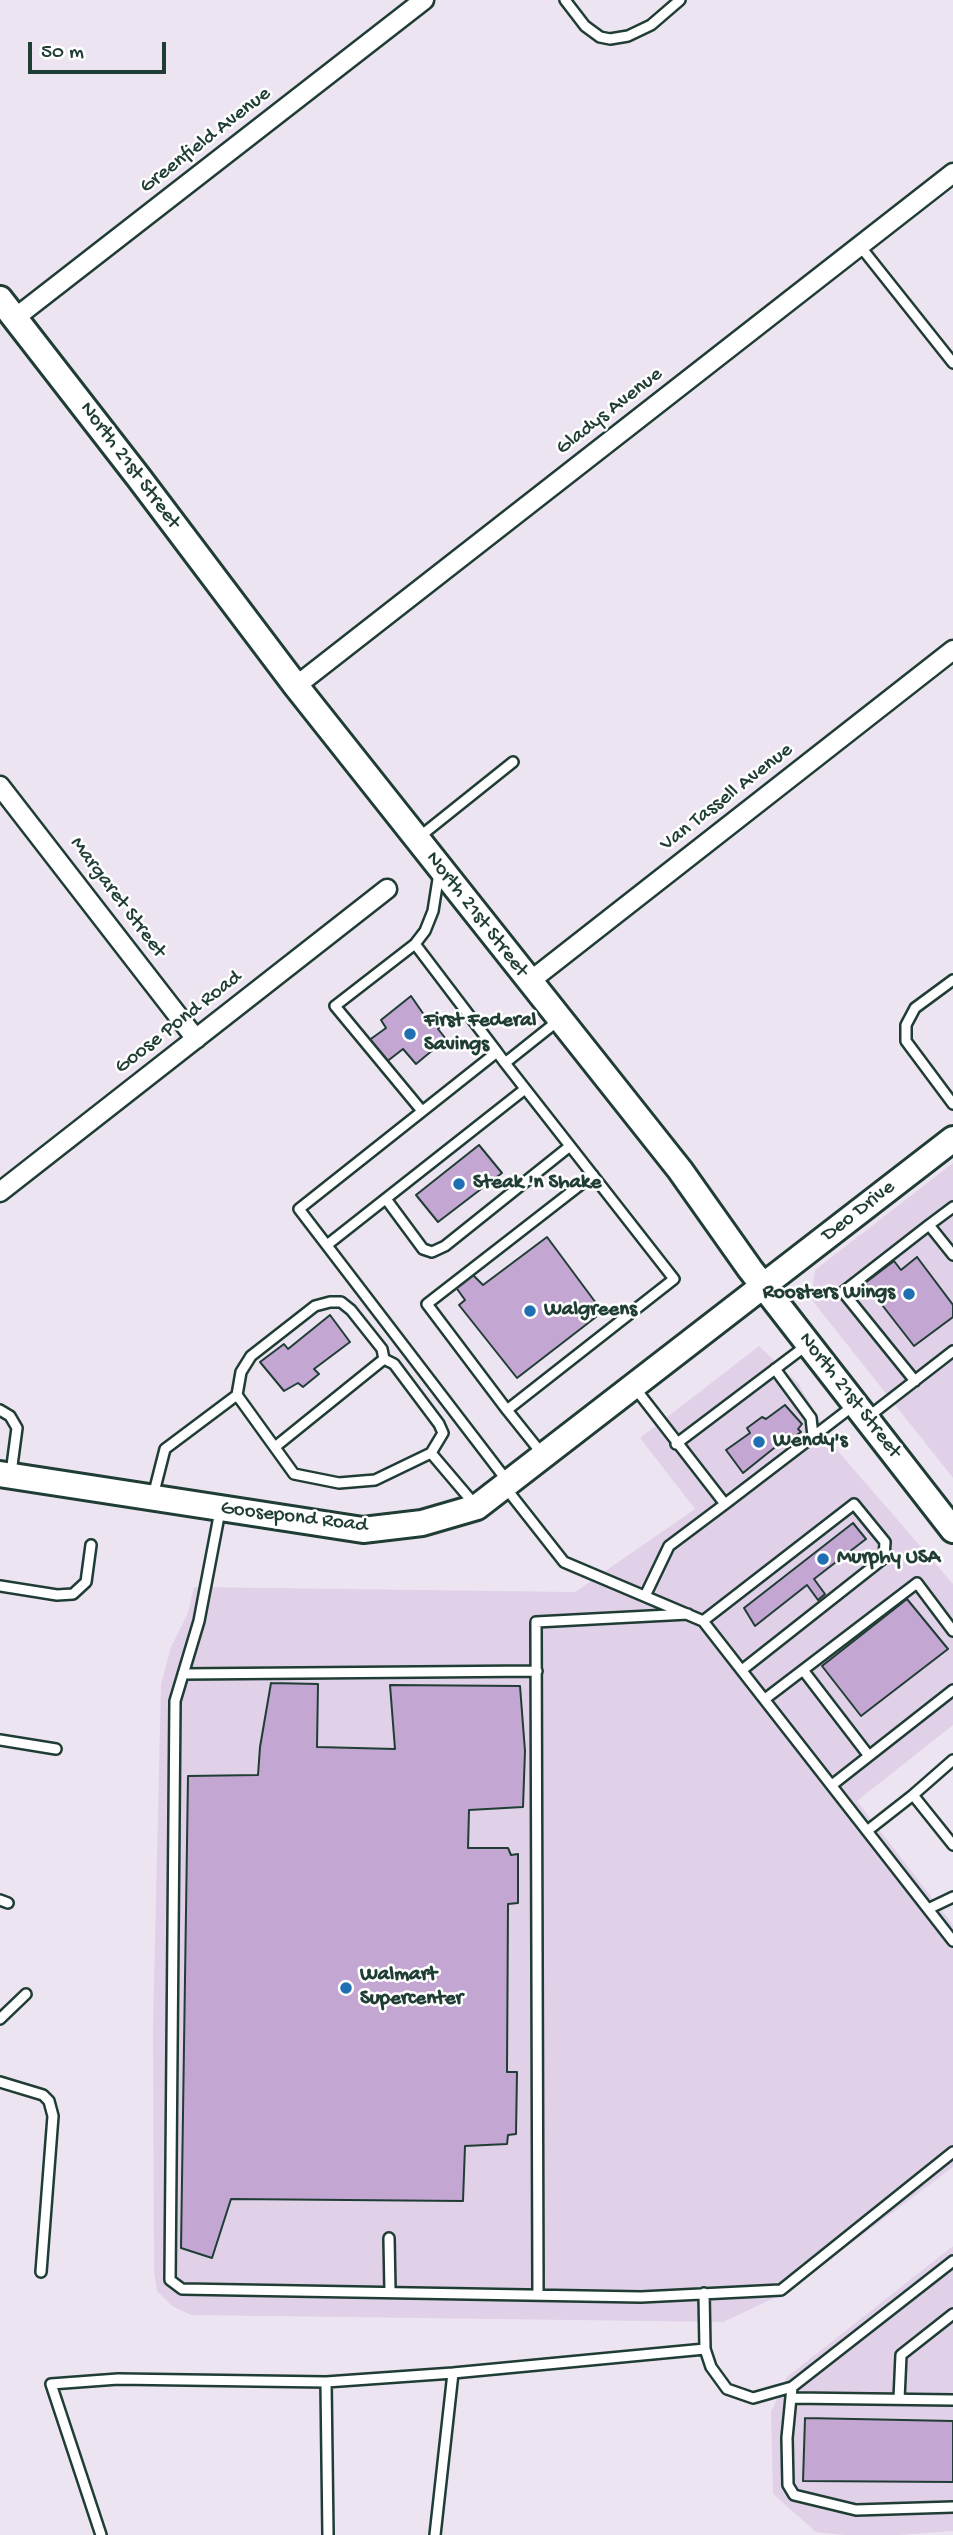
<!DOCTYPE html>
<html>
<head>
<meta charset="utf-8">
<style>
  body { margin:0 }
  #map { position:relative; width:953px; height:2535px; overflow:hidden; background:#ede4f2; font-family:"Gochi Hand",sans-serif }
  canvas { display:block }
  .scale { position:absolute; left:28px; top:42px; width:138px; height:32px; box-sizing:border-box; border:4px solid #1f3d34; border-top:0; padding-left:9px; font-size:21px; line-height:24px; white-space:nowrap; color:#1f3d34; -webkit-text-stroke:5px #fff; paint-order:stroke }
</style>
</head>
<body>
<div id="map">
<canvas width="953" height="2535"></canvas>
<div class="scale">50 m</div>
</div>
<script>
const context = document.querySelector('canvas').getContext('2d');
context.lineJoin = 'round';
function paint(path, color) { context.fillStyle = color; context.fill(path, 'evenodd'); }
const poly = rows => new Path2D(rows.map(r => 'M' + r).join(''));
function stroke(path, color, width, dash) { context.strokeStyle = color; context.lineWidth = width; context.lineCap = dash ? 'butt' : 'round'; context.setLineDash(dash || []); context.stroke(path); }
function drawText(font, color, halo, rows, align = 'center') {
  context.font = font + ' "Gochi Hand",sans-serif'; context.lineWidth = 5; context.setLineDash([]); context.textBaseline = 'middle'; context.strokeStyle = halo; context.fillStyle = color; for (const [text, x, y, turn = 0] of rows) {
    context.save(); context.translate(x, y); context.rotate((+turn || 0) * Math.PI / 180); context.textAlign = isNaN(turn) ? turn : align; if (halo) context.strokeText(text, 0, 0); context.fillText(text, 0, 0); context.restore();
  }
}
const built = poly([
  [953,1163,953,1478,811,1299,815,1270],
  [759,1346,798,1383,838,1451,953,1584,953,1725,857,1801,953,1925,953,2167,785,2293,723,2322,191,2315,172,2306,157,2291,154,2271,153,2025,161,1684,171,1647,188,1613,194,1587,575,1592,695,1509,640,1438],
  [953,2246,953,2531,899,2535,844,2535,816,2532,773,2494,771,2412,787,2377]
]);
const building = poly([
  [411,996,429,1022,434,1018,440,1027,438,1029,446,1039,416,1064,403,1049,385,1063,368,1041,386,1028,381,1020,411,996],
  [479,1145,502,1173,438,1222,416,1195,479,1145],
  [547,1237,596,1303,596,1317,517,1378,459,1305,465,1300,455,1286,472,1274,483,1285,547,1237],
  [917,1257,953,1305,953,1317,914,1346,865,1283,894,1261,901,1270,917,1257],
  [330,1315,350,1342,314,1369,319,1374,303,1387,298,1383,284,1391,260,1362,284,1344,288,1349,330,1315],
  [785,1405,802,1424,798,1429,801,1432,792,1438,789,1436,743,1473,726,1450,750,1433,747,1428,762,1417,766,1419,785,1405],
  [853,1523,866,1539,814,1579,825,1594,818,1600,807,1585,755,1626,744,1608,853,1523],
  [907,1599,948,1649,861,1716,822,1666,907,1599],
  [271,1683,318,1684,317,1747,395,1749,390,1685,520,1686,525,1751,523,1807,469,1810,468,1848,508,1848,511,1855,518,1854,518,1903,508,1904,507,2072,517,2072,516,2134,508,2135,507,2144,465,2146,463,2201,231,2199,212,2258,181,2248,188,1776,258,1775,260,1747,271,1683],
  [805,2418,953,2421,953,2482,803,2481,805,2418]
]);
const lane = poly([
  [565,0,585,26,600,37,610,39,628,36,651,25,680,0],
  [860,246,953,363],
  [418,838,513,762],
  [415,944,497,1052],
  [953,980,915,1008,906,1025,906,1041,953,1104],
  [505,1063,570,1146,674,1279,507,1410,427,1304,593,1175],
  [422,1111,335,1006,415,944,425,931,433,911,439,873],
  [386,1199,423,1249,432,1252,445,1246,570,1146],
  [953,1207,929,1225,953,1255],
  [327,1245,525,1089],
  [775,1369,811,1418,813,1436],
  [915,1381,843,1292,929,1225],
  [635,1388,725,1504,853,1406],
  [237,1395,241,1372,251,1356,315,1306,330,1302,341,1302,351,1310,382,1349,384,1359],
  [0,1410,10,1416,17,1428,11,1473],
  [507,1410,543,1455],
  [868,1417,953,1351],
  [676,1444,807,1345],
  [275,1447,384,1359,394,1364,439,1424,443,1433,431,1453],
  [508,1482,299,1209,497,1052,505,1063,559,1020],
  [505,1487,564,1562,703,1621,953,1941],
  [153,1496,165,1449,237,1395,294,1474,339,1483,375,1480,431,1453,476,1506],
  [220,1511,199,1621,175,1701,170,2280,182,2289,641,2297,781,2290,953,2152],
  [0,1586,57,1595,73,1594,86,1582,91,1545],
  [645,1596,669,1546,725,1504],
  [703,1621,854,1504,885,1542,884,1558,742,1670],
  [803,1670,869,1756],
  [183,1674,537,1671],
  [765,1699,917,1583,953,1631],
  [0,1740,56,1749],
  [832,1785,953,1690],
  [913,1795,953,1760],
  [867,1831,913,1795,953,1845],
  [0,1900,8,1903],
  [928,1909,953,1897],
  [0,2019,26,1994],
  [0,2082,43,2095,49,2101,53,2116,41,2272],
  [389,2238,390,2291],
  [704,2293,705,2349,711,2367,727,2389,753,2398,792,2387,953,2261],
  [538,2295,536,1622,688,1614],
  [326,2382,328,2535],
  [792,2387,787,2438,788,2485,794,2495,856,2510,953,2507],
  [791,2398,953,2400],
  [899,2399,901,2355,953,2314],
  [101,2535,51,2384,118,2379,326,2382,453,2373,705,2349],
  [435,2535,453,2373]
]);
const street = poly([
  [15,318,424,0],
  [296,686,953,173],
  [0,786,196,1039],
  [529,982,953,650],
  [0,1192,387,889]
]);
const secondary = poly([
  [0,299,139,478,296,686,680,1170,750,1269,953,1530],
  [0,1474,363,1530,422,1523,477,1507,953,1139]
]);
const markers = [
  [410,1034,7,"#1f6fb2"],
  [459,1184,7,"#1f6fb2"],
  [909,1294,7,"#1f6fb2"],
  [530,1311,7,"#1f6fb2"],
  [759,1442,7,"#1f6fb2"],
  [823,1559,7,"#1f6fb2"],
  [346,1988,7,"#1f6fb2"]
];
const streetNames = [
  ["Greenfield Avenue",206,141,-38],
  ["Gladys Avenue",610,412,-38],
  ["North 21st Street",129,466,53],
  ["Van Tassell Avenue",727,798,-38],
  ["Margaret Street",117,898,53],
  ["North 21st Street",476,915,52],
  ["Goose Pond Road",179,1023,-38],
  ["Deo Drive",859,1212,-38],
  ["North 21st Street",849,1396,52],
  ["Goosepond Road",294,1518,7]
];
const poiNames = [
  ["First Federal",424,1022],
  ["Savings",424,1046],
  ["Steak 'n Shake",473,1184],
  ["Roosters Wings",895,1294,"right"],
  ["Walgreens",544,1311],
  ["Wendy's",773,1442],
  ["Murphy USA",837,1559],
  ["Walmart",360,1976],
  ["Supercenter",360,2000]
];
paint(built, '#e1d1e8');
paint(building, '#c4a6d2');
stroke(building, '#1f3d34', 2);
stroke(lane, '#1f3d34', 14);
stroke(street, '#1f3d34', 23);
stroke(secondary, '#1f3d34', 30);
stroke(lane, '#fff', 9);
stroke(street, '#fff', 18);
stroke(secondary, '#fff', 24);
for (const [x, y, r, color] of markers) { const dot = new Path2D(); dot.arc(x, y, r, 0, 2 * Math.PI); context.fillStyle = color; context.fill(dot); stroke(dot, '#fff', 2.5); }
drawText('21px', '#1f3d34', '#fff', streetNames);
drawText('bold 21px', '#1f3d34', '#fff', poiNames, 'left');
</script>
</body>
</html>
